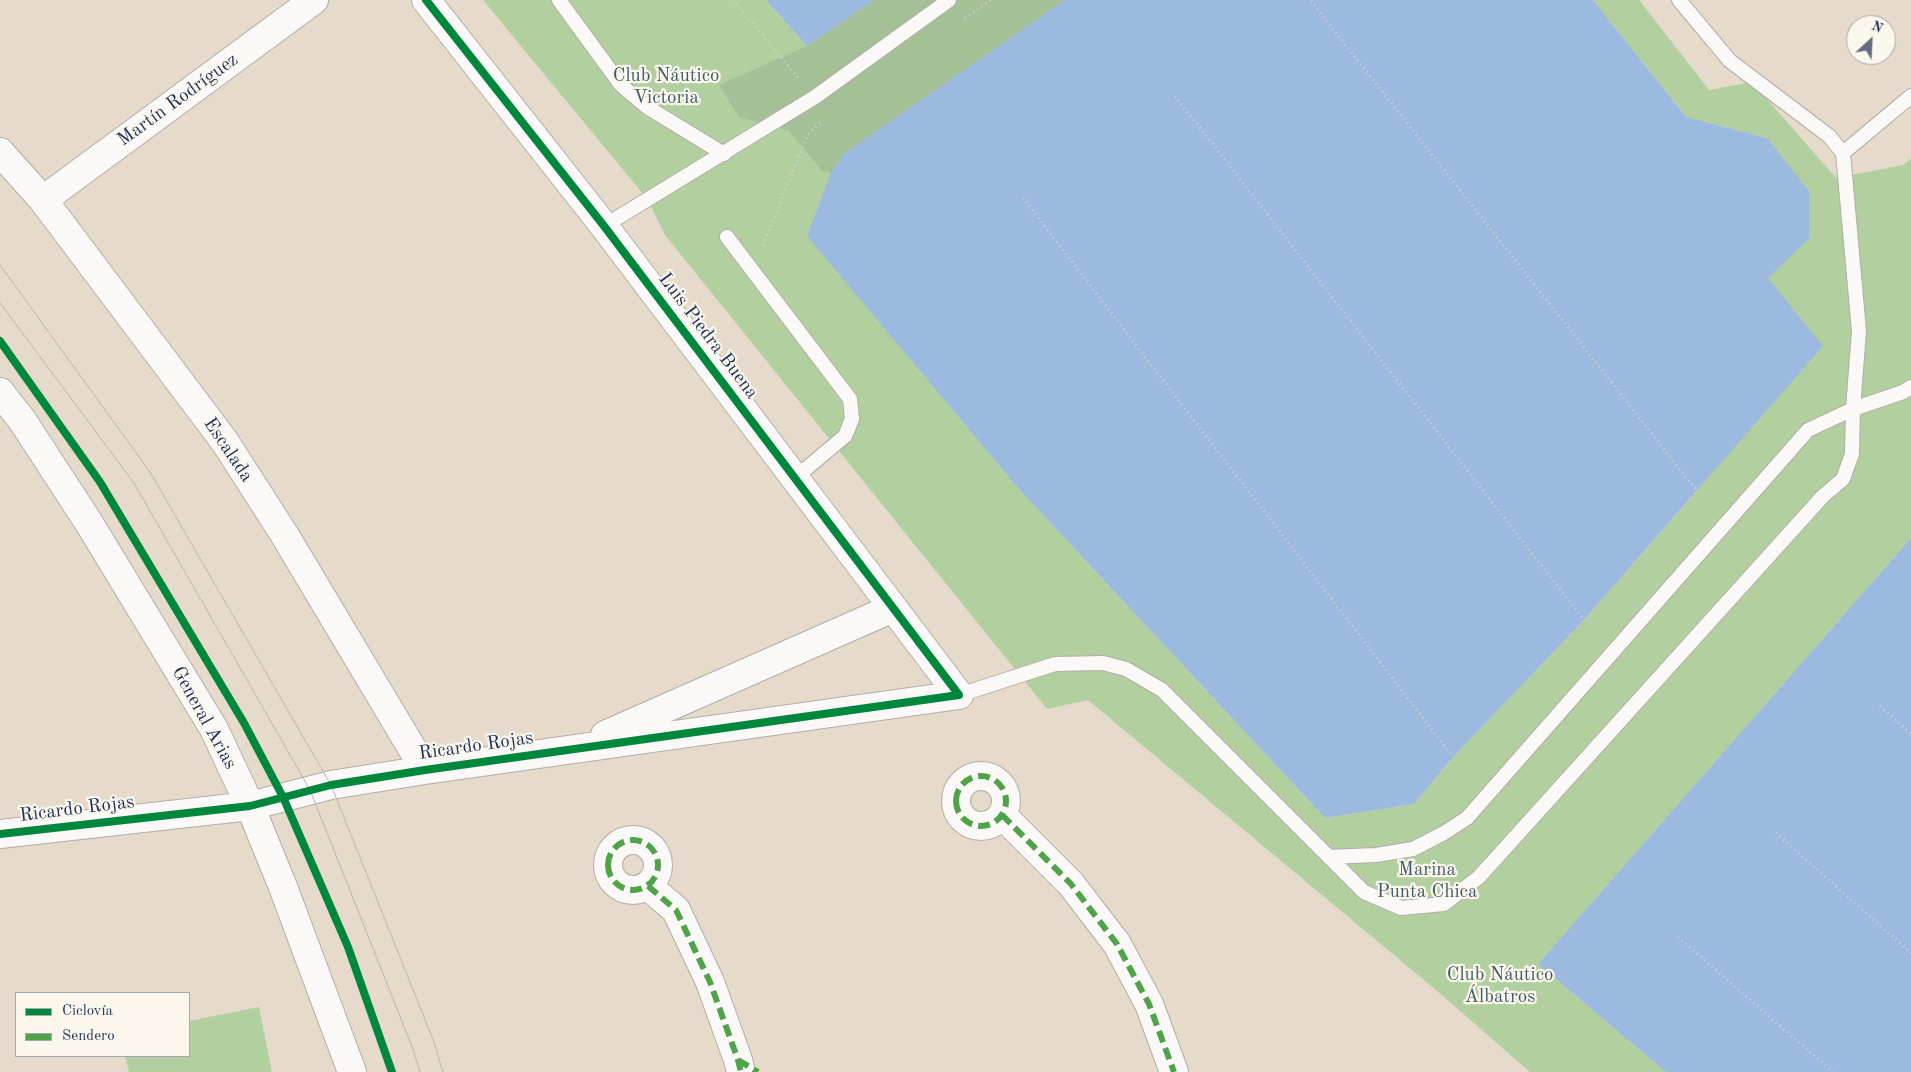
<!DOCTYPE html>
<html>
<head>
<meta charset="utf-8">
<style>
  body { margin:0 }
  #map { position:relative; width:1911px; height:1072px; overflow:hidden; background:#e6daca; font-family:"Old Standard TT",serif }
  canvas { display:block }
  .legend { position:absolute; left:15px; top:992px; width:175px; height:65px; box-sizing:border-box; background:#fbf7ec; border:1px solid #a1a7b3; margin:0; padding:6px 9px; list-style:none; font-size:15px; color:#1b2f5e }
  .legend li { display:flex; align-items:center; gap:10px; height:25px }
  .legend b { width:25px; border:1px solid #a1a7b3 }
  .north { position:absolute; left:1846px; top:15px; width:50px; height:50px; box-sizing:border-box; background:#fbf7ec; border:1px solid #a1a7b3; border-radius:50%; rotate:25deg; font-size:14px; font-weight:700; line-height:20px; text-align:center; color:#1b2f5e }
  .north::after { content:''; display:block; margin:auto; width:18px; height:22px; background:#626b84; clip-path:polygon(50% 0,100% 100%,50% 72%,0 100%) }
</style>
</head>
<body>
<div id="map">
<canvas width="1911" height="1072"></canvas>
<ul class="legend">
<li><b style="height:6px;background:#00873e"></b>Ciclovía</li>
<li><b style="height:6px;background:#4fa44a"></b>Sendero</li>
</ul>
<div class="north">N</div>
</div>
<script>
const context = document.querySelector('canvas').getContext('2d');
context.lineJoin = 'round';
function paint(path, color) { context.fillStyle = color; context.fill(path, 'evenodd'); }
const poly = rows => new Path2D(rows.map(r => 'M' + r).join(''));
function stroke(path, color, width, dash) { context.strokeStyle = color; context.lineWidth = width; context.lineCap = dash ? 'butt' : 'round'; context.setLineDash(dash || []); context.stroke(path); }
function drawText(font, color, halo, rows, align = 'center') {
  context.font = font + ' "Old Standard TT",serif'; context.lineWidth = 4.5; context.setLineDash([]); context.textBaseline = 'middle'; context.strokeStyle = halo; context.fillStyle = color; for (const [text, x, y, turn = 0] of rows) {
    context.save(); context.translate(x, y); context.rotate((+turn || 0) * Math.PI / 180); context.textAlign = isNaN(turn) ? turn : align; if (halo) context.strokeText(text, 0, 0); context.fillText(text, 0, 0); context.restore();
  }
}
const green = poly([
  [483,0,766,0,807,46,874,0,1065,0,808,236,1018,488,1325,818,1414,804,1453,757,1584,620,1697,491,1768,278,1809,239,1767,138,1686,117,1593,0,1639,0,1709,90,1752,82,1836,178,1903,165,1911,159,1911,538,1538,964,1666,1072,1530,1072,1436,990,1088,700,1047,709,665,235,648,200],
  [259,1007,272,1072,129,1072,125,1056,189,1056,189,1021]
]);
const forest = poly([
  [874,0,1065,0,846,153,831,173,822,171,789,131,739,117,719,85,807,46]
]);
const water = poly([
  [766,0,874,0,807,46],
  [1065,0,1593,0,1686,117,1767,138,1809,191,1809,239,1768,278,1823,346,1584,620,1453,757,1414,804,1325,818,1018,488,807,236,831,173,845,153],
  [1911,538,1911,1072,1666,1072,1538,964]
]);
const path = poly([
  [733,0,799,79],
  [1311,1,1697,491],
  [965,18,991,0],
  [1175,96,1584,620],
  [1023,198,1453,757],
  [763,245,808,134,820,123],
  [1880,706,1911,734],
  [1776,833,1911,953],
  [1678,937,1833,1072]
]);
const service = poly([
  [559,0,621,85,647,107,724,154],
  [1843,153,1911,96],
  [604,226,815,97,949,0],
  [727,237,850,399,852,419,845,436,795,478],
  [959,695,1055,664,1103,663,1126,669,1162,690,1364,892,1401,908,1444,904,1479,877,1823,496,1843,479,1852,454,1853,409,1859,331,1843,153,1829,136,1730,61,1679,0],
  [1329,857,1376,855,1413,849,1444,833,1467,818,1808,430,1853,409,1903,392,1911,387]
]);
const minor = poly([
  [0,152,43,200,225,442,284,534,425,770],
  [43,200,314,0],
  [0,392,22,420,89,523,214,729,250,806,283,887,352,1072],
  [605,735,893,608],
  '956 801a25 25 0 1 1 50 0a25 25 0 1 1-50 0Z',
  [1002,815,1071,884,1117,944,1149,1004,1174,1072],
  [0,834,250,806,331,785,425,770,959,695,604,226,426,0],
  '608 865a25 25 0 1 1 50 0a25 25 0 1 1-50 0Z',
  [648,886,676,910,710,982,738,1060,741,1072]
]);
const tram = poly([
  [0,265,150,472,331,785,434,1042,443,1072],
  [0,303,134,483,310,790,413,1049,420,1072]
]);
const quiet = poly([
  '956 801a25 25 0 1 1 50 0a25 25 0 1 1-50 0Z',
  [1002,815,1071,884,1117,944,1149,1004,1174,1072],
  '608 865a25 25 0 1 1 50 0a25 25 0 1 1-50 0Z',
  [648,886,676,910,710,982,738,1060,741,1072],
  [738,1060,758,1072]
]);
const cycleway = poly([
  [0,341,100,482,244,723,283,797,348,947,392,1072],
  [0,834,250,806,331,785,425,770,959,695,604,226,426,0]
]);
const parkNames = [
  ["Club Náutico",666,76],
  ["Victoria",666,98],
  ["Marina",1427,870],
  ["Punta Chica",1427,892],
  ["Club Náutico",1500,975],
  ["Álbatros",1500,997]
];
const streetNames = [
  ["Martín Rodríguez",178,100,-36],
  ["Luis Piedra Buena",708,336,53],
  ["Escalada",228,450,56],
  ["General Arias",204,718,61],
  ["Ricardo Rojas",476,746,-8],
  ["Ricardo Rojas",77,809,-7]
];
paint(green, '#b2cf9f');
paint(forest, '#a4c096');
paint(water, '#9cbadf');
stroke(service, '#b3ada7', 16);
stroke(minor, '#b3ada7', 30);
stroke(path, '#d3d2d0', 3, [1, 4]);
stroke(service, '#fbf9f7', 14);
stroke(minor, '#fbf9f7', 28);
stroke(tram, '#b6b6b9', 1);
stroke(quiet, '#4fa44a', 6, [12, 6]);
stroke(cycleway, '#00873e', 8);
drawText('19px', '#3c5c67', '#fbf7ec', parkNames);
drawText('19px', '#1b2f5e', '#fbf7ec', streetNames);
</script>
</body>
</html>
